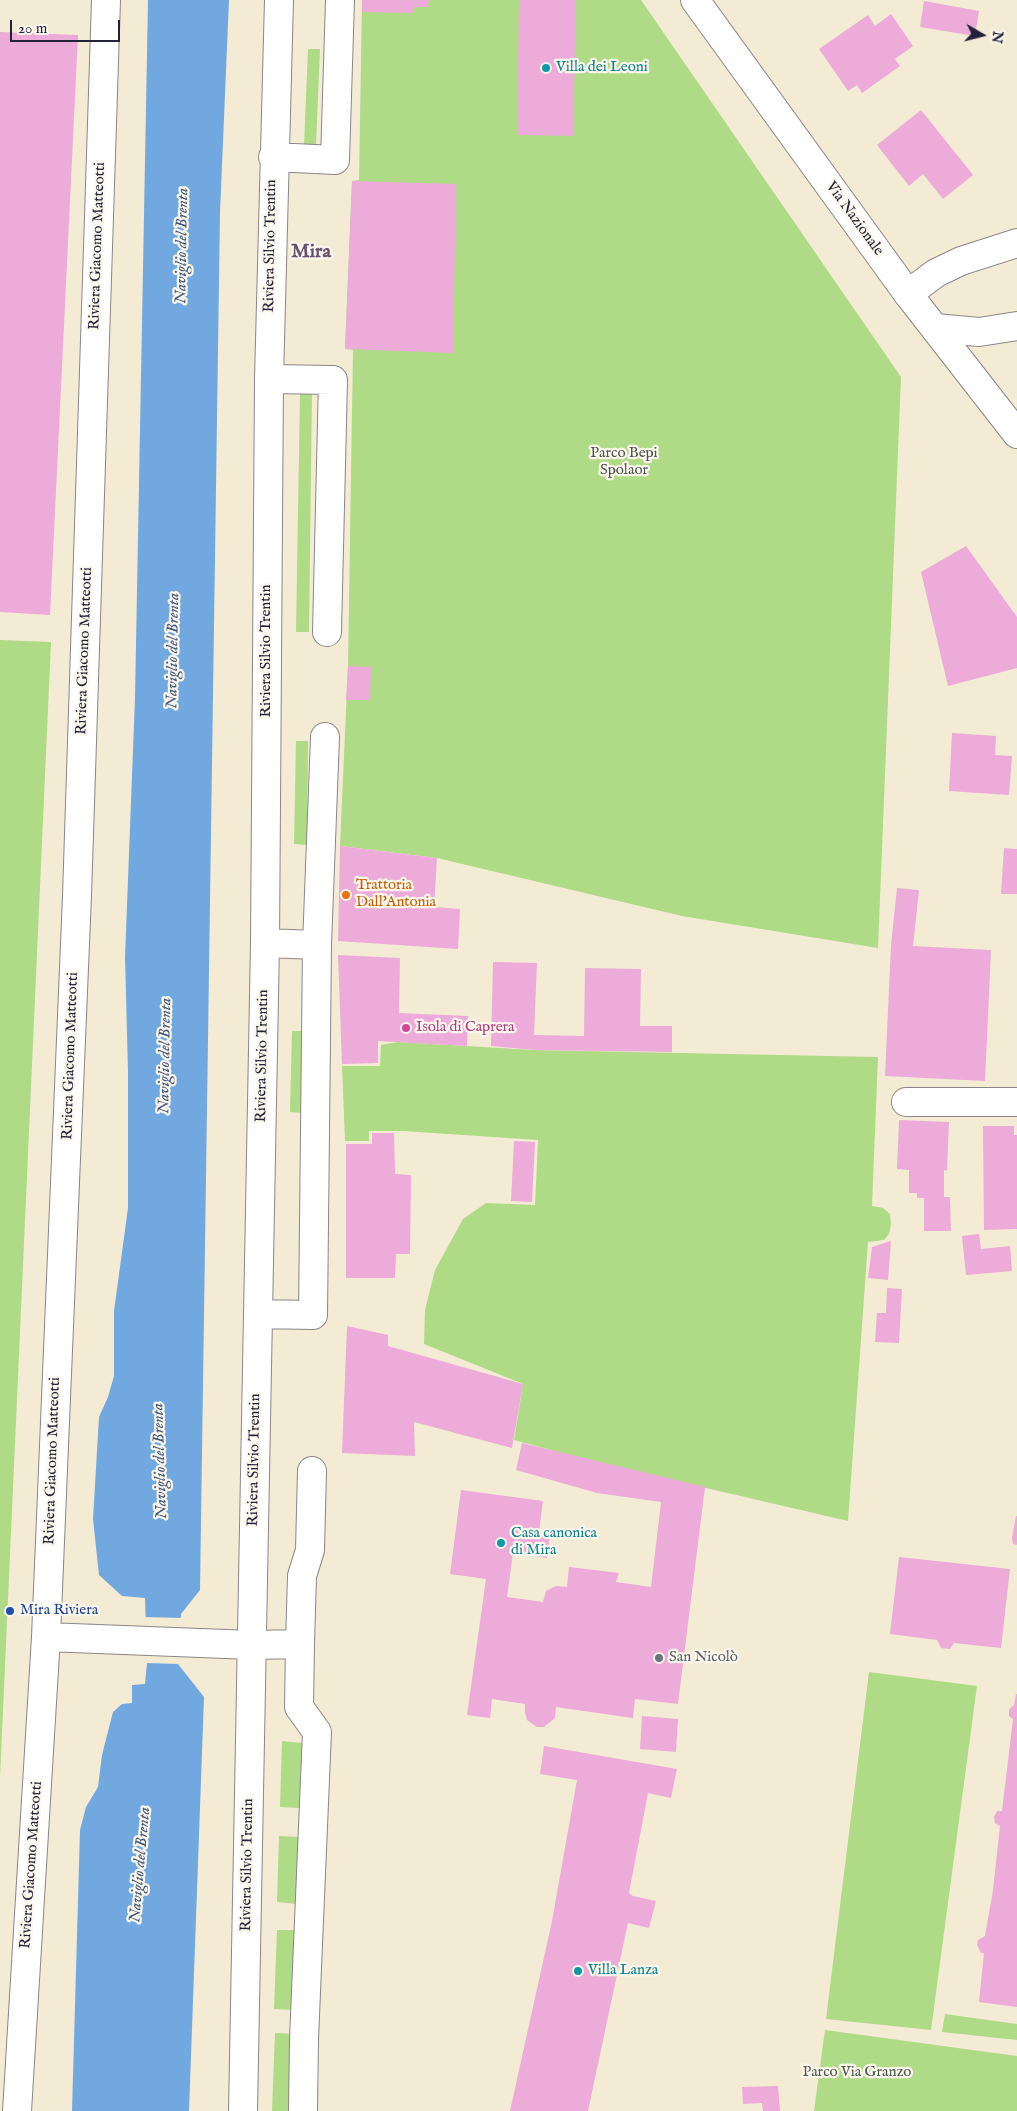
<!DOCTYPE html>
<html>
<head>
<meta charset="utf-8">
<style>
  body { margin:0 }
  #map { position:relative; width:1017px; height:2111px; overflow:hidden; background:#f4ebd5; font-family:"IM FELL English",serif }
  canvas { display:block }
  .north { position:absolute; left:957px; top:10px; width:50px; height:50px; -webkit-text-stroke:4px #fbf7ec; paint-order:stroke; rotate:98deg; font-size:14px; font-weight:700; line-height:20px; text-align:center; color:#22223b }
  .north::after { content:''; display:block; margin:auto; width:18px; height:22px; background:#22223b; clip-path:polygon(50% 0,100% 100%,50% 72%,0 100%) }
  .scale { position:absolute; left:10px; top:20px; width:110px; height:22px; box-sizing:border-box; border:2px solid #22223b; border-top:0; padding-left:6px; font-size:15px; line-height:18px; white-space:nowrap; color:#22223b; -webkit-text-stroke:4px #fbf7ec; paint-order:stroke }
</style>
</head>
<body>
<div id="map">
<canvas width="1017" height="2111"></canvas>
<div class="north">N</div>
<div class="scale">20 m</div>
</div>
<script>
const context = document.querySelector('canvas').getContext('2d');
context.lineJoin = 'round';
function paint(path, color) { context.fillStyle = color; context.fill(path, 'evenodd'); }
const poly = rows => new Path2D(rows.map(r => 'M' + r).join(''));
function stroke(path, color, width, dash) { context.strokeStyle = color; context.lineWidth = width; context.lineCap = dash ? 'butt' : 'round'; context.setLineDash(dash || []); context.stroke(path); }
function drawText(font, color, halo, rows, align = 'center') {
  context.font = font + ' "IM FELL English",serif'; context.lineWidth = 4.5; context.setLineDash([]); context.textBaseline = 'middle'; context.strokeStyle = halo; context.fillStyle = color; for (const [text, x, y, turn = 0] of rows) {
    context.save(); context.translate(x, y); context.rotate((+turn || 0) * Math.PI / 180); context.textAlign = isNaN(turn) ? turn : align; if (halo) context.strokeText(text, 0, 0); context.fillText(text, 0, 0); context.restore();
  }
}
const green = poly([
  [362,0,641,0,901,377,878,948,682,916,437,858,340,846,348,666,353,350,345,349,352,181,359,180],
  [308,49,320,49,316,145,304,145],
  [300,391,312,392,309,632,296,632],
  [0,640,51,642,0,1777],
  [296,741,308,741,307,845,294,844],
  [292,1031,304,1031,303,1113,290,1112],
  [398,1042,534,1050,878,1057,872,1206,883,1208,890,1214,891,1224,889,1234,884,1240,868,1242,848,1521,603,1464,514,1440,523,1384,424,1344,425,1310,435,1270,463,1219,486,1203,535,1205,538,1140,403,1131,369,1131,369,1141,345,1141,342,1066,380,1066,381,1045],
  [869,1672,977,1686,931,2030,826,2019],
  [282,1741,302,1743,299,1808,280,1807],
  [279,1836,300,1837,297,1904,277,1902],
  [277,1930,296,1930,294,2010,274,2009],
  [945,2014,1017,2024,1017,2040,942,2032],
  [825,2030,1017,2056,1017,2111,814,2111],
  [275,2033,295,2034,292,2111,272,2111]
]);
const water = poly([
  [148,0,229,0,220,212,200,1590,181,1614,178,1664,204,1697,189,2111,72,2111,80,1830,86,1807,98,1787,102,1755,113,1712,122,1704,132,1703,132,1685,145,1684,147,1663,145,1598,122,1596,99,1575,93,1519,99,1417,108,1397,114,1376,114,1311,128,1208,128,1072,125,957,135,698]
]);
const pier = poly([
  [144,1617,183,1618,181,1664,145,1663]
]);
const building = poly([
  [362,0,429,0,428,7,413,7,413,13,362,12],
  [519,0,576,0,573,136,517,135],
  [924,1,979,11,975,36,920,27],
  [891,14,913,46,895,59,900,66,862,93,857,85,848,91,819,49,868,15,875,26],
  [0,32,78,35,50,615,0,612],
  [921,110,973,175,943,199,923,174,909,186,877,145],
  [352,181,456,184,453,353,345,349],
  [966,546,1017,617,1017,668,948,686,921,572],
  [348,666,371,667,370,700,346,700],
  [952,733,996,736,995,755,1012,756,1009,795,949,791],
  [340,846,437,858,434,907,460,909,458,949,338,941],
  [1004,848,1017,849,1017,894,1001,894],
  [897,888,919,890,913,946,991,950,985,1081,885,1076,891,945],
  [338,955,400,958,399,1013,468,1016,467,1046,378,1041,378,1063,342,1064],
  [493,962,537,963,534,1035,584,1036,585,968,641,969,640,1026,672,1026,672,1052,534,1050,491,1046],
  [899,1120,949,1122,947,1171,944,1170,944,1197,950,1197,951,1231,924,1231,924,1198,917,1198,917,1193,909,1193,909,1170,897,1169],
  [983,1126,1014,1126,1014,1135,1017,1135,1017,1229,984,1230],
  [372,1133,394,1133,395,1174,411,1175,410,1254,396,1254,395,1278,346,1278,346,1144,372,1144],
  [514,1141,535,1142,532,1202,511,1201],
  [979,1234,981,1249,1010,1246,1012,1271,966,1275,962,1236],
  [891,1241,888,1280,868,1278,872,1247],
  [887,1288,902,1289,899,1343,875,1342,877,1313,886,1313],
  [347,1326,388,1335,388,1346,523,1384,512,1448,414,1422,415,1456,342,1453],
  [522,1443,705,1487,678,1704,635,1699,633,1718,556,1707,555,1718,544,1727,537,1727,527,1720,525,1713,525,1704,492,1699,490,1718,467,1715,486,1579,450,1574,461,1490,543,1501,539,1532,550,1534,547,1558,513,1553,507,1597,543,1602,546,1591,556,1586,567,1587,569,1567,619,1573,616,1582,651,1587,661,1502,597,1493,516,1470],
  [1016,1516,1017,1516,1017,1545,1013,1544,1012,1538],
  [899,1557,1010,1569,1001,1648,954,1643,950,1649,941,1648,937,1640,890,1634],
  [1016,1694,1017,1694,1017,2007,979,2002,984,1953,981,1953,977,1945,978,1940,985,1936,993,1890,1000,1826,995,1823,994,1817,997,1811,1002,1811,1013,1719,1009,1716,1009,1709,1014,1705],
  [642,1716,678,1719,676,1752,640,1749],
  [544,1746,677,1769,671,1798,648,1793,629,1893,633,1896,656,1901,649,1928,628,1923,588,2111,510,2111,552,1921,577,1780,540,1774],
  [778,2086,780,2111,763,2111,762,2103,743,2104,742,2087]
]);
const minor = poly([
  [273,157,335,160,340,0],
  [908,294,936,273,961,261,1017,243],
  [935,328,979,332,1017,326],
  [269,379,333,380,327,632],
  [265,943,317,945],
  [906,1102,1017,1102],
  [258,1314,313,1315,317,945,325,737],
  [46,1637,252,1645,300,1644],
  [17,2111,46,1637,77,896,106,0],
  [243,2111,265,943,269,379,279,0],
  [303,2111,304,2039,317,1732,299,1707,300,1644,302,1576,310,1550,312,1471]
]);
const major = poly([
  [695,0,908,294,1017,434]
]);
const markers = [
  [546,68,5,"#0f9aa8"],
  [346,895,5,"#e8710a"],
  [406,1028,5,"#d1479c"],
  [501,1543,5,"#0f9aa8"],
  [10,1611,5,"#1a4fb4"],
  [659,1658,5,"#6b7280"],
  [578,1971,5,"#0f9aa8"]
];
const cultureNames = [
  ["Villa dei Leoni",556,68],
  ["Casa canonica",511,1534],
  ["di Mira",511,1551],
  ["Villa Lanza",588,1971]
];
const streetNames = [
  ["Via Nazionale",854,219,54],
  ["Riviera Giacomo Matteotti",98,246,-88],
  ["Riviera Silvio Trentin",271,246,-89],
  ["Riviera Giacomo Matteotti",85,651,-88],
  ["Riviera Silvio Trentin",267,651,-90],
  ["Riviera Giacomo Matteotti",71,1056,-88],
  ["Riviera Silvio Trentin",263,1056,-89],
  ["Riviera Silvio Trentin",255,1460,-89],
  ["Riviera Giacomo Matteotti",53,1461,-88],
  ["Riviera Giacomo Matteotti",32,1865,-86],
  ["Riviera Silvio Trentin",248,1865,-89]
];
const parkNames = [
  ["Parco Bepi",624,454],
  ["Spolaor",624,471],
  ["Parco Via Granzo",857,2073]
];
const foodNames = [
  ["Trattoria",356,886],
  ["Dall'Antonia",356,903]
];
const hotelNames = [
  ["Isola di Caprera",416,1028]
];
const transitNames = [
  ["Mira Riviera",20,1611]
];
const worshipNames = [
  ["San Nicolò",669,1658]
];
const waterNames = [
  ["Naviglio del Brenta",183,246,-89],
  ["Naviglio del Brenta",174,651,-89],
  ["Naviglio del Brenta",166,1056,-89],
  ["Naviglio del Brenta",161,1461,-92],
  ["Naviglio del Brenta",141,1865,-85]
];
const districtNames = [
  ["Mira",311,253]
];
paint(green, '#afda86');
paint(water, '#70a8df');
paint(pier, '#f4ebd5');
paint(building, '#ecabd8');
stroke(minor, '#8b8688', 30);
stroke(major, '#8b8688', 30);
stroke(minor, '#fff', 28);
stroke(major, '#fff', 28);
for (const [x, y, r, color] of markers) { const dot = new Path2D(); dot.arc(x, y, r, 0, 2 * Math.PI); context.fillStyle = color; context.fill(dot); stroke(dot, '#fbf7ec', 2); }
drawText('15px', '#0d838f', '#fbf7ec', cultureNames, 'left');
drawText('15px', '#22223b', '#fbf7ec', streetNames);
drawText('15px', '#4c5952', '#fbf7ec', parkNames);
drawText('15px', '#c56008', '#fbf7ec', foodNames, 'left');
drawText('15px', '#b23c85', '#fbf7ec', hotelNames, 'left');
drawText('15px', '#164399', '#fbf7ec', transitNames, 'left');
drawText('15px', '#5b616d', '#fbf7ec', worshipNames, 'left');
drawText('italic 16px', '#41587d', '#fbf7ec', waterNames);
drawText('bold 20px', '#695272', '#fbf7ec', districtNames);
</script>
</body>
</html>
